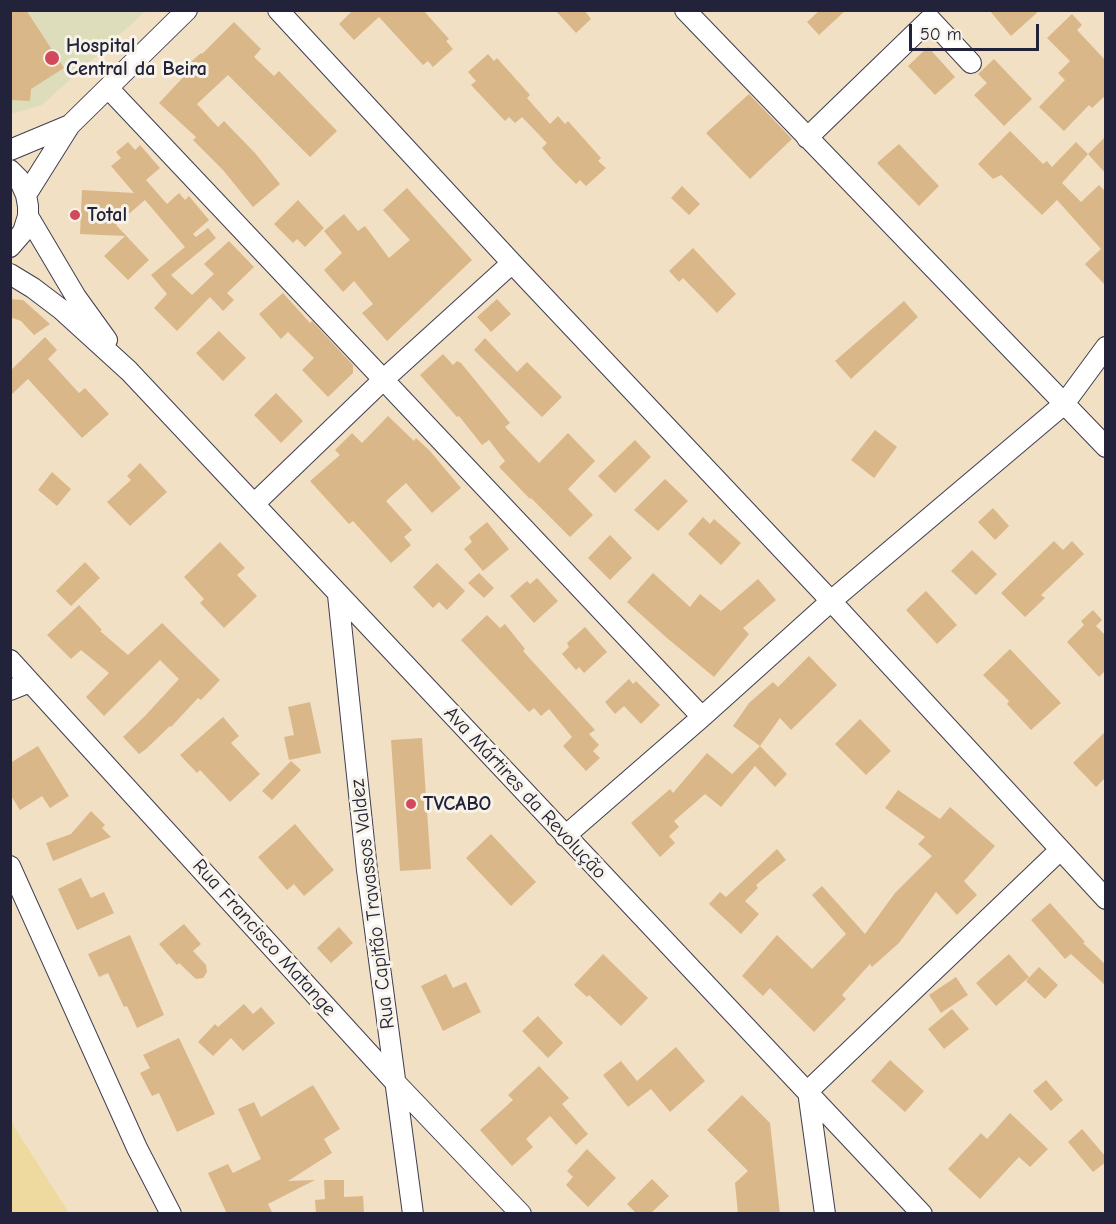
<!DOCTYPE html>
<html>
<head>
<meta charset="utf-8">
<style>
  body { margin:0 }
  #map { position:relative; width:1116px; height:1224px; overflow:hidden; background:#f1e0c4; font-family:"Comic Neue",sans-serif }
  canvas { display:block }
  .frame { position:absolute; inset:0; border:12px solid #22223b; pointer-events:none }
  .scale { position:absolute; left:909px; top:24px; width:130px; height:27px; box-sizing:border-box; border:3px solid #22223b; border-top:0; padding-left:8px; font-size:18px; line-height:21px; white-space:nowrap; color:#22223b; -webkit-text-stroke:4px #f7f3e8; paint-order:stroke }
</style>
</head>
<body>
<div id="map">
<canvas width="1116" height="1224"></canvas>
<div class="frame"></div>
<div class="scale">50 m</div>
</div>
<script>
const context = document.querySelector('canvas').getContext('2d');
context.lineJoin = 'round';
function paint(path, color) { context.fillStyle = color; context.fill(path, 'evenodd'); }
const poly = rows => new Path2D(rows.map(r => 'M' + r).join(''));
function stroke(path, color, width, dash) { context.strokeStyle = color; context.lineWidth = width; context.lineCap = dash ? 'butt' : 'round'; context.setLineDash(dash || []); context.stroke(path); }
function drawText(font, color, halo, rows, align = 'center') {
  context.font = font + ' "Comic Neue",sans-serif'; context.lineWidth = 6; context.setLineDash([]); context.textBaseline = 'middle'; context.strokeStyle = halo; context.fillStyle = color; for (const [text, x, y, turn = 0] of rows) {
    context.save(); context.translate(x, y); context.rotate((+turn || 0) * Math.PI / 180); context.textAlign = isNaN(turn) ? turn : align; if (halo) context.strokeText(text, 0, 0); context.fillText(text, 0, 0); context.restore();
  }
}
const built = poly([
  [11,11,146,11,42,105,11,114]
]);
const sand = poly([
  [11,1119,13,1125,69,1213,11,1213]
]);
const building = poly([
  [10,10,26,10,64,68,31,89,30,101,10,100],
  [353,10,423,10,449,39,446,41,453,49,433,67,428,61,423,65,379,17,354,40,339,24],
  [555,10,584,10,591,19,576,33],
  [820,10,846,10,819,35,807,22],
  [989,10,1040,10,1011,36],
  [1072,14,1082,25,1077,30,1106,61,1106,95,1092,108,1089,105,1064,131,1039,107,1065,80,1058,73,1070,61,1047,38],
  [234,22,261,49,254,57,274,76,279,71,337,131,310,157,228,75,197,104,218,127,224,121,255,153,280,184,253,207,223,170,193,140,196,137,159,103,190,70,186,66,201,53,202,54],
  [928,47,955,77,935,95,908,66],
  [488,54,494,61,497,58,530,95,527,98,550,124,558,116,565,124,568,121,601,158,598,161,606,168,586,186,580,180,576,184,555,163,542,148,547,143,522,117,515,123,509,117,505,121,471,85,476,81,468,72],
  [994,59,1032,99,1004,126,974,95,987,83,978,74],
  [749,94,792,139,750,179,706,133],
  [1010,131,1043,164,1047,161,1052,167,1076,142,1088,154,1062,183,1081,202,1099,185,1106,192,1106,286,1085,264,1101,249,1057,200,1042,215,1001,175,993,179,978,164],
  [1106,136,1106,174,1088,154],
  [128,142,135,150,140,145,160,168,146,180,167,204,179,193,185,200,189,196,209,220,193,234,196,237,208,228,216,238,171,275,192,295,214,274,204,264,229,241,254,267,227,293,234,300,223,311,210,297,177,331,154,308,167,294,151,275,185,247,145,200,116,225,149,260,128,280,104,256,125,236,80,234,82,190,134,193,111,166,121,158,116,152],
  [899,144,939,186,919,206,877,163],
  [682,186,700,204,689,215,671,198],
  [407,188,472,260,387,341,362,313,373,304,354,281,343,292,324,270,342,253,324,231,344,214,358,231,365,226,389,258,410,240,383,210],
  [298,200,324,228,305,247,297,239,293,243,274,224],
  [693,248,736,294,717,313,683,278,679,282,669,271],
  [283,293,310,323,312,321,353,365,353,373,328,397,302,370,314,358,288,332,281,339,259,314],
  [10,299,23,300,50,324,34,335,21,321,10,317],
  [497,299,511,314,491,332,477,317],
  [904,301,918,317,851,379,835,361],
  [219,331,246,358,223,381,196,353],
  [45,337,57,350,48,359,79,393,85,388,109,414,82,438,28,379,10,396,10,371],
  [485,338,517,372,527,362,562,397,542,417,474,350],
  [443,354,453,365,457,361,461,363,510,423,505,427,539,463,568,433,595,461,568,489,593,515,570,537,531,498,530,499,499,467,505,461,489,440,482,445,459,416,457,417,420,375],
  [276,393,303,421,281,443,254,415],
  [388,416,414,441,416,438,430,451,461,488,432,513,406,483,386,501,412,530,404,537,411,545,391,563,353,521,349,524,310,481,340,455,335,450,352,433,362,443],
  [875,430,897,447,874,478,851,460],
  [635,440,651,457,615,493,598,476],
  [140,463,167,492,130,526,107,502,131,480,127,476],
  [52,472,71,489,57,506,38,490],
  [665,479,688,501,658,531,634,510],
  [993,508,1009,526,995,540,978,522],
  [703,517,710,524,714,519,741,543,721,565,688,534],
  [487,522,509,549,483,571,464,549,472,542,469,537],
  [610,535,632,558,610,580,588,558],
  [1054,541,1063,550,1072,541,1084,554,1041,595,1045,598,1025,617,1001,593],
  [220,542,245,568,237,575,257,596,224,628,200,603,204,599,184,577],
  [972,550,997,574,976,595,951,571],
  [85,562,100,578,71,606,56,591],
  [437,563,465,591,447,610,439,602,433,608,413,587],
  [479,573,494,588,484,598,468,583],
  [653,573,690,607,700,594,721,611,758,579,776,600,743,628,749,634,714,677,667,638,627,602],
  [537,578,558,601,534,623,510,596,527,581,530,584],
  [926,591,957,625,937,644,906,610],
  [79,605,102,630,100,631,128,655,162,623,220,680,201,700,198,698,171,727,170,726,146,749,139,754,123,737,144,717,179,679,160,660,104,716,86,697,109,673,81,650,71,659,47,635],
  [1093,610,1102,620,1096,626,1106,636,1106,670,1099,677,1067,642,1084,625,1081,621],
  [487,615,500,628,505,624,525,649,523,651,595,730,589,734,599,745,593,751,600,758,586,771,563,746,572,737,549,709,541,716,534,708,529,712,461,640],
  [585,627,607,652,584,673,579,667,576,670,562,654,569,647,567,643],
  [1010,649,1061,703,1031,730,1007,704,1009,701,983,675],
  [809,656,837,685,791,730,780,718,760,746,733,726,749,703,773,682,778,687],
  [629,679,633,684,636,681,660,705,641,724,624,706,615,714,605,702],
  [310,702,321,753,289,760,284,737,294,735,288,707],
  [223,717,239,736,231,743,260,774,230,802,200,770,197,773,180,755],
  [860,719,891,751,866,775,835,744],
  [1106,731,1106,777,1096,787,1073,763],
  [422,738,431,869,400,871,391,740],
  [38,746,69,796,50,808,42,796,20,810,10,794,10,763],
  [760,746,787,774,775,787,755,766,721,807,705,794,674,821,679,827,669,836,675,843,660,857,631,823,670,789,673,793,707,753,732,774],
  [291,761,301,770,272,800,262,791],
  [898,790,940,819,950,807,995,846,964,881,977,895,957,915,936,892,899,943,872,967,870,964,842,995,846,999,814,1032,770,988,763,996,742,976,777,935,812,969,846,934,812,895,822,886,865,934,895,893,932,856,918,844,925,837,885,808],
  [91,811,105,825,102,828,111,837,53,861,46,843,71,834],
  [295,824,334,870,304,896,294,884,287,890,258,857],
  [491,834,536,882,511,906,466,858],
  [777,849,786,860,756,885,758,888,745,901,759,914,741,934,709,904,720,892,726,897],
  [81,878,91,898,104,892,114,913,77,930,58,889],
  [1050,903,1085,942,1083,943,1106,965,1106,986,1071,954,1065,959,1031,920],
  [184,924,201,944,193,951,206,965,207,972,203,978,196,979,179,963,177,965,159,944],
  [339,927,353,943,331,963,317,948],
  [130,935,164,1015,137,1028,127,1006,124,1007,108,973,99,977,88,954],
  [603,954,648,998,621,1026,589,995,587,997,574,985],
  [1009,954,1029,977,996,1006,976,983],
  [1039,967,1058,985,1045,999,1026,981],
  [446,974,453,988,466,982,481,1012,443,1031,421,986],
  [956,977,968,995,941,1013,929,995],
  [244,1004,253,1014,261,1007,275,1023,243,1051,231,1038,213,1056,198,1042,215,1024,218,1027],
  [952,1009,969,1029,944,1049,928,1029],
  [538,1016,563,1043,548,1058,522,1031],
  [179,1038,215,1114,177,1132,159,1093,152,1096,140,1073,150,1068,143,1055],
  [676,1047,705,1081,670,1112,651,1089,628,1107,603,1075,621,1061,637,1081],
  [890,1060,924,1091,905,1112,871,1081],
  [539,1066,569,1098,562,1104,588,1134,576,1145,550,1116,526,1139,533,1147,512,1166,480,1130,513,1100,508,1095],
  [1046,1080,1063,1100,1051,1111,1033,1091],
  [313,1085,340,1129,324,1139,332,1153,288,1181,315,1180,268,1204,273,1214,227,1214,208,1173,228,1164,233,1173,261,1159,238,1109,254,1102,261,1117],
  [742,1095,770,1123,780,1214,738,1214,735,1183,748,1171,707,1130],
  [1010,1113,1048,1149,1030,1167,1019,1157,980,1199,948,1169,981,1133,987,1139],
  [1082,1129,1106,1157,1106,1162,1093,1172,1068,1142],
  [587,1149,616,1178,588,1207,566,1185,573,1177,567,1171],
  [652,1179,669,1196,650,1214,637,1214,627,1204],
  [324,1180,344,1180,344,1197,363,1196,364,1212,316,1214,315,1200,325,1199]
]);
const minor = poly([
  [278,10,512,263,831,601,1106,899],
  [685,10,1106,447],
  [109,89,702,717],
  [807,138,930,19,971,63],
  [10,150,70,125],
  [10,170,19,179,26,195,28,206,28,216,23,232,10,247],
  [26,195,70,125,187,10],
  [28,216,76,297,107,340],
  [10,274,33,288,62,310,129,371,922,1214],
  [254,504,383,380,512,263],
  [338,595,367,870,413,1214],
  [10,660,394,1081,521,1214],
  [10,690,30,682],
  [565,836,702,717,831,601,1064,404,1106,347],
  [10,866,137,1148,171,1214],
  [825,1214,808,1091,1059,851]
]);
const markers = [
  [52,58,8,"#d1495b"],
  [75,215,6,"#d1495b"],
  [411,804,6,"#d1495b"]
];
const poiNames = [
  ["Hospital",66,46],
  ["Central da Beira",66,69],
  ["Total",87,215],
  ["TVCABO",423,804]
];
const streetNames = [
  ["Ava Mártires da Revolução",525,793,47],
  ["Rua Capitão Travassos Valdez",373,904,-97],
  ["Rua Francisco Matange",264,938,48]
];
paint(built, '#deddbb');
paint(sand, '#eeda9e');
paint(building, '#dab789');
stroke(minor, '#413e50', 22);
stroke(minor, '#fff', 20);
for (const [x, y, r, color] of markers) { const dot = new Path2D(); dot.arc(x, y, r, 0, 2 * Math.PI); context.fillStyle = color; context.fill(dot); stroke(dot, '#f7f3e8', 2); }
drawText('bold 20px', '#22223b', '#f7f3e8', poiNames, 'left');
drawText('20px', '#22223b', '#f7f3e8', streetNames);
</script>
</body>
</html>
